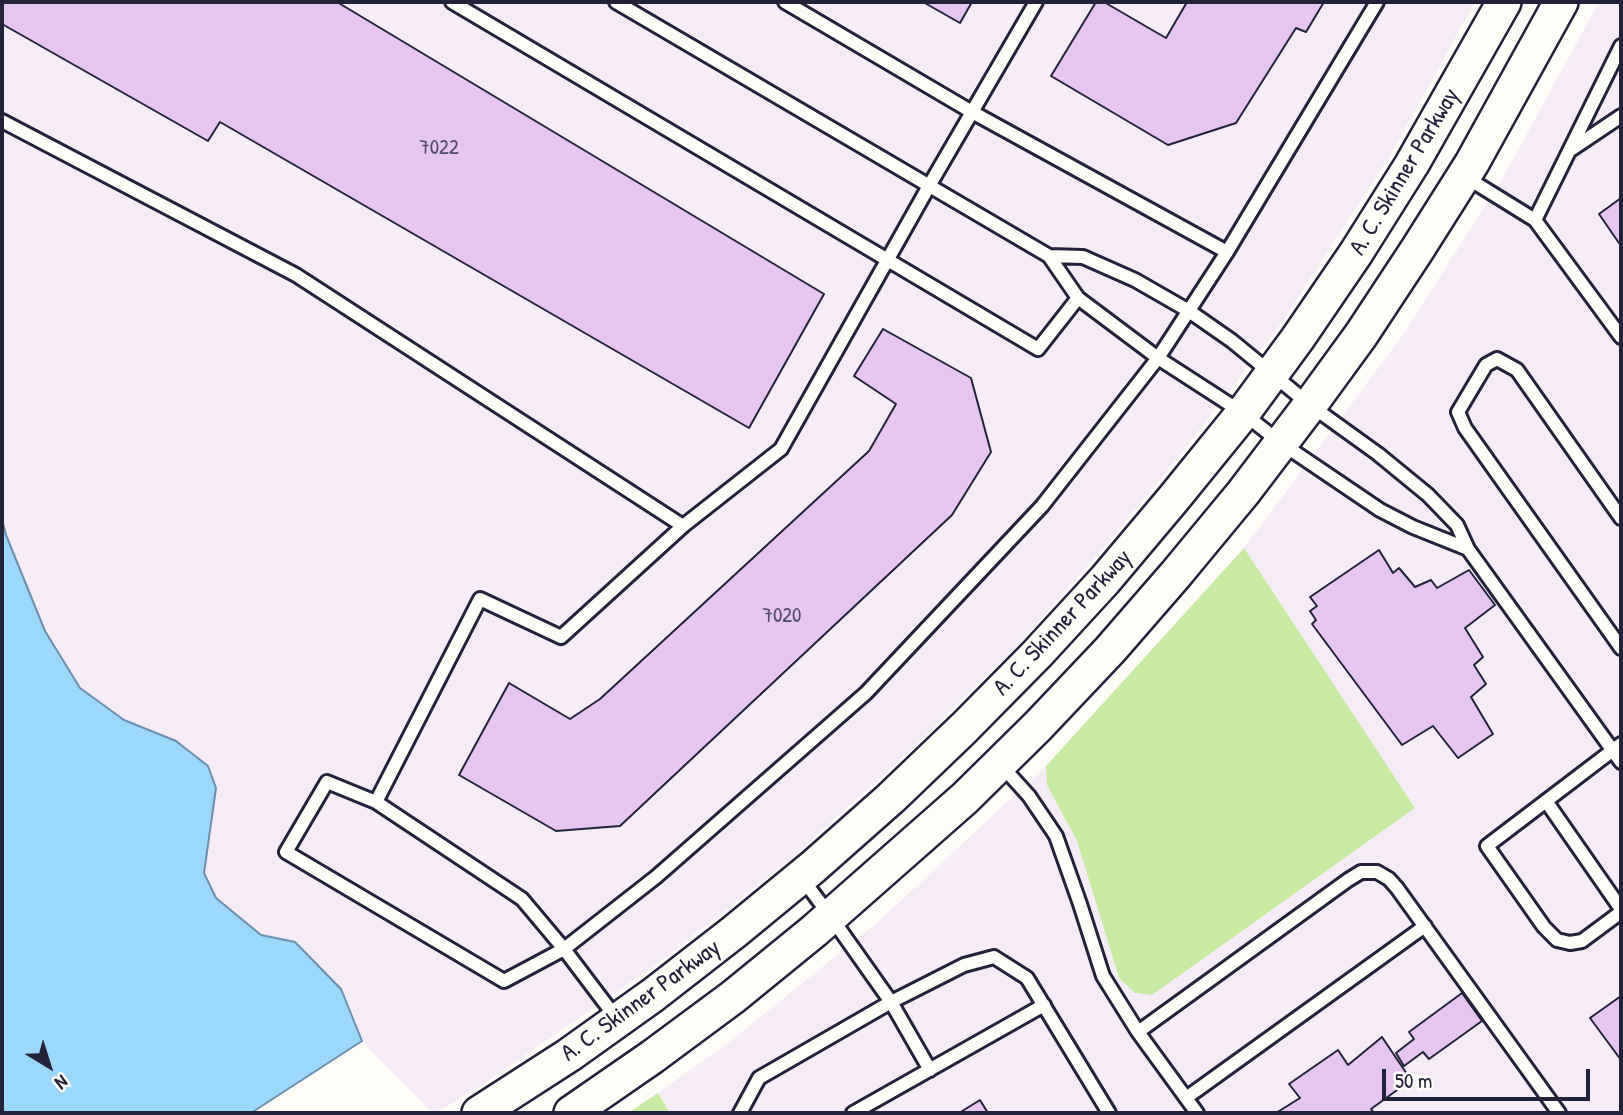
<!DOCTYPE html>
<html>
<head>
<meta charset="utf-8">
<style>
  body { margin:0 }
  #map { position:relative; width:1623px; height:1115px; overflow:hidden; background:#fdfcf7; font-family:"Patrick Hand",sans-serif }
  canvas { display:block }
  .frame { position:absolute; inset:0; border:4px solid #22223b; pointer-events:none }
  .north { position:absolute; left:14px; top:1031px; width:70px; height:70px; -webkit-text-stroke:5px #fdfcf7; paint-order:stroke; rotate:142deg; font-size:19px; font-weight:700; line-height:28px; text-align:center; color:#22223b }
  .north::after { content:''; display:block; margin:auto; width:24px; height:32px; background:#22223b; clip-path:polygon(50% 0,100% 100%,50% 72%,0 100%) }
  .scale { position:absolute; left:1382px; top:1069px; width:208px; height:32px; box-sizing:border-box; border:4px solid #22223b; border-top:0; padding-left:9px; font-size:21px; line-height:24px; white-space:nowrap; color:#22223b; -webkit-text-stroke:5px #fdfcf7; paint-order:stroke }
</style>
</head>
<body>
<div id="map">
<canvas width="1623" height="1115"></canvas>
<div class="frame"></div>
<div class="north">N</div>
<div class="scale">50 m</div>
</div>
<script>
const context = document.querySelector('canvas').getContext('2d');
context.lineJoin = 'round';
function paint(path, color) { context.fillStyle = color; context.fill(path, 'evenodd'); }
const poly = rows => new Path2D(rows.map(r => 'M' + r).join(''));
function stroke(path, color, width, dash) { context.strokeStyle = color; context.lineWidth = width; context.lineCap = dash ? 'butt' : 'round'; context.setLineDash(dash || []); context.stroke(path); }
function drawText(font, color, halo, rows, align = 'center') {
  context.font = font + ' "Patrick Hand",sans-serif'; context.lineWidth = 5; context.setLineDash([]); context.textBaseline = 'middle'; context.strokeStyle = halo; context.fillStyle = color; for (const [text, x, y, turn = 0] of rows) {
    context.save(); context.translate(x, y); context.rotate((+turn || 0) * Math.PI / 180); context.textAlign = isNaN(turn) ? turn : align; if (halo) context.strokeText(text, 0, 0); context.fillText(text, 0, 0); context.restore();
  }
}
const built = poly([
  [2,2,1475,2,1393,151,1283,321,1174,463,1100,552,1014,649,913,748,785,864,653,967,484,1084,436,1113,432,1113,362,1041,341,989,295,942,261,935,216,898,204,873,216,788,176,741,124,720,80,688,45,631,6,535,2,519],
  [1599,2,1621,2,1621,1113,670,1113,658,1093,728,1043,877,923,1046,766,1047,785,1077,841,1119,978,1135,993,1152,995,1415,808,1244,548,1405,332,1504,176]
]);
const green = poly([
  [1244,548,1415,808,1152,995,1135,993,1119,978,1077,841,1047,785,1046,766],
  [658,1093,670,1113,628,1113]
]);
const water = poly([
  [2,519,6,535,45,631,80,688,124,720,176,741,208,766,216,788,204,873,216,898,261,935,295,942,341,989,362,1041,251,1113,2,1113,2,519]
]);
const building = poly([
  [2,2,337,2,824,294,749,428,220,122,208,141,2,24,2,2],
  [923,2,972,2,960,23,923,2],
  [1096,2,1104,2,1166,38,1187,2,1324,2,1306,32,1296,28,1236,123,1168,145,1051,76,1096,2],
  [1621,198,1621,246,1599,214,1621,198],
  [883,329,971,378,991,452,952,515,620,826,556,831,459,775,509,683,570,719,600,699,869,451,896,404,854,376,883,329],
  [1379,550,1393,573,1399,568,1415,587,1431,580,1437,588,1469,570,1495,605,1465,628,1483,657,1474,665,1486,684,1471,697,1493,734,1458,758,1433,726,1402,745,1312,624,1316,620,1310,611,1317,606,1310,597,1379,550],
  [1462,993,1482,1021,1429,1059,1423,1052,1404,1066,1396,1053,1414,1039,1409,1032,1462,993],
  [1621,996,1621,1060,1590,1018,1621,996],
  [1382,1037,1411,1080,1371,1109,1374,1113,1276,1113,1300,1098,1289,1084,1338,1050,1348,1065,1382,1037],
  [980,1100,988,1113,959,1113,980,1100]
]);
const service = poly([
  [452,2,1038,349,1078,298],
  [616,2,1049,256,1078,298,1158,358,1243,413,1281,443,1380,510,1413,527,1468,549],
  [785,2,972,112,1227,252,1377,2],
  [2,121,296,275,683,526,561,637,480,599,376,802,327,782,286,852,504,981,564,949,617,1019],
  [1572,149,1621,116],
  [1464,176,1535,220,1621,337],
  [1535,220,1621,46],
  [1049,256,1083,257,1135,280,1189,311,1232,341,1310,405,1378,454,1428,495,1457,525,1468,549,1621,762],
  [1621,518,1517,370,1497,359,1486,365,1458,412,1465,428,1621,648],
  [683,526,781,449,929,186,1036,2],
  [1621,744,1487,846,1544,927,1557,940,1570,943,1582,941,1621,912],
  [1000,764,1029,796,1056,836,1080,904,1103,976,1138,1032,1197,1113],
  [1546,801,1621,909],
  [376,802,522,899,564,949,656,877,866,693,1042,506,1158,358,1227,252],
  [801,877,831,917,891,1002,930,1070],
  [1138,1032,1348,880,1361,872,1377,872,1389,879,1397,888,1559,1113],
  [1186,1098,1425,926],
  [740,1113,759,1078,891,1002,964,965,994,957,1027,978,1109,1113],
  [853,1113,1044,1005]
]);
const secondary = poly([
  [479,1113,569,1055,653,995,734,932,813,867,891,798,964,728,1037,654,1105,580,1174,498,1243,413,1298,338,1356,253,1412,164,1504,2],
  [571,1113,652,1057,733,997,814,931,965,798,1038,726,1110,650,1176,574,1243,493,1310,405,1361,335,1417,250,1472,163,1561,2]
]);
const numberNames = [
  ["7022",439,148],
  ["7020",782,616]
];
const streetNames = [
  ["A. C. Skinner Parkway",1405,172,-59],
  ["A. C. Skinner Parkway",1063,623,-47],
  ["A. C. Skinner Parkway",641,1001,-36]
];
paint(built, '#f6ecf5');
paint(green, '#c9eaa3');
paint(water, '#9bd8fc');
stroke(water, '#6b8faf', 2);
paint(building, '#e6c5f1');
stroke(building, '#22223b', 2);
stroke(service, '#22223b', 18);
stroke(secondary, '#22223b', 38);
stroke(service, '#fdfcf7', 12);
stroke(secondary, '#fdfcf7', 33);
drawText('21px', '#534b68', null, numberNames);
drawText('24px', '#22223b', '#fdfcf7', streetNames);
</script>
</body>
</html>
